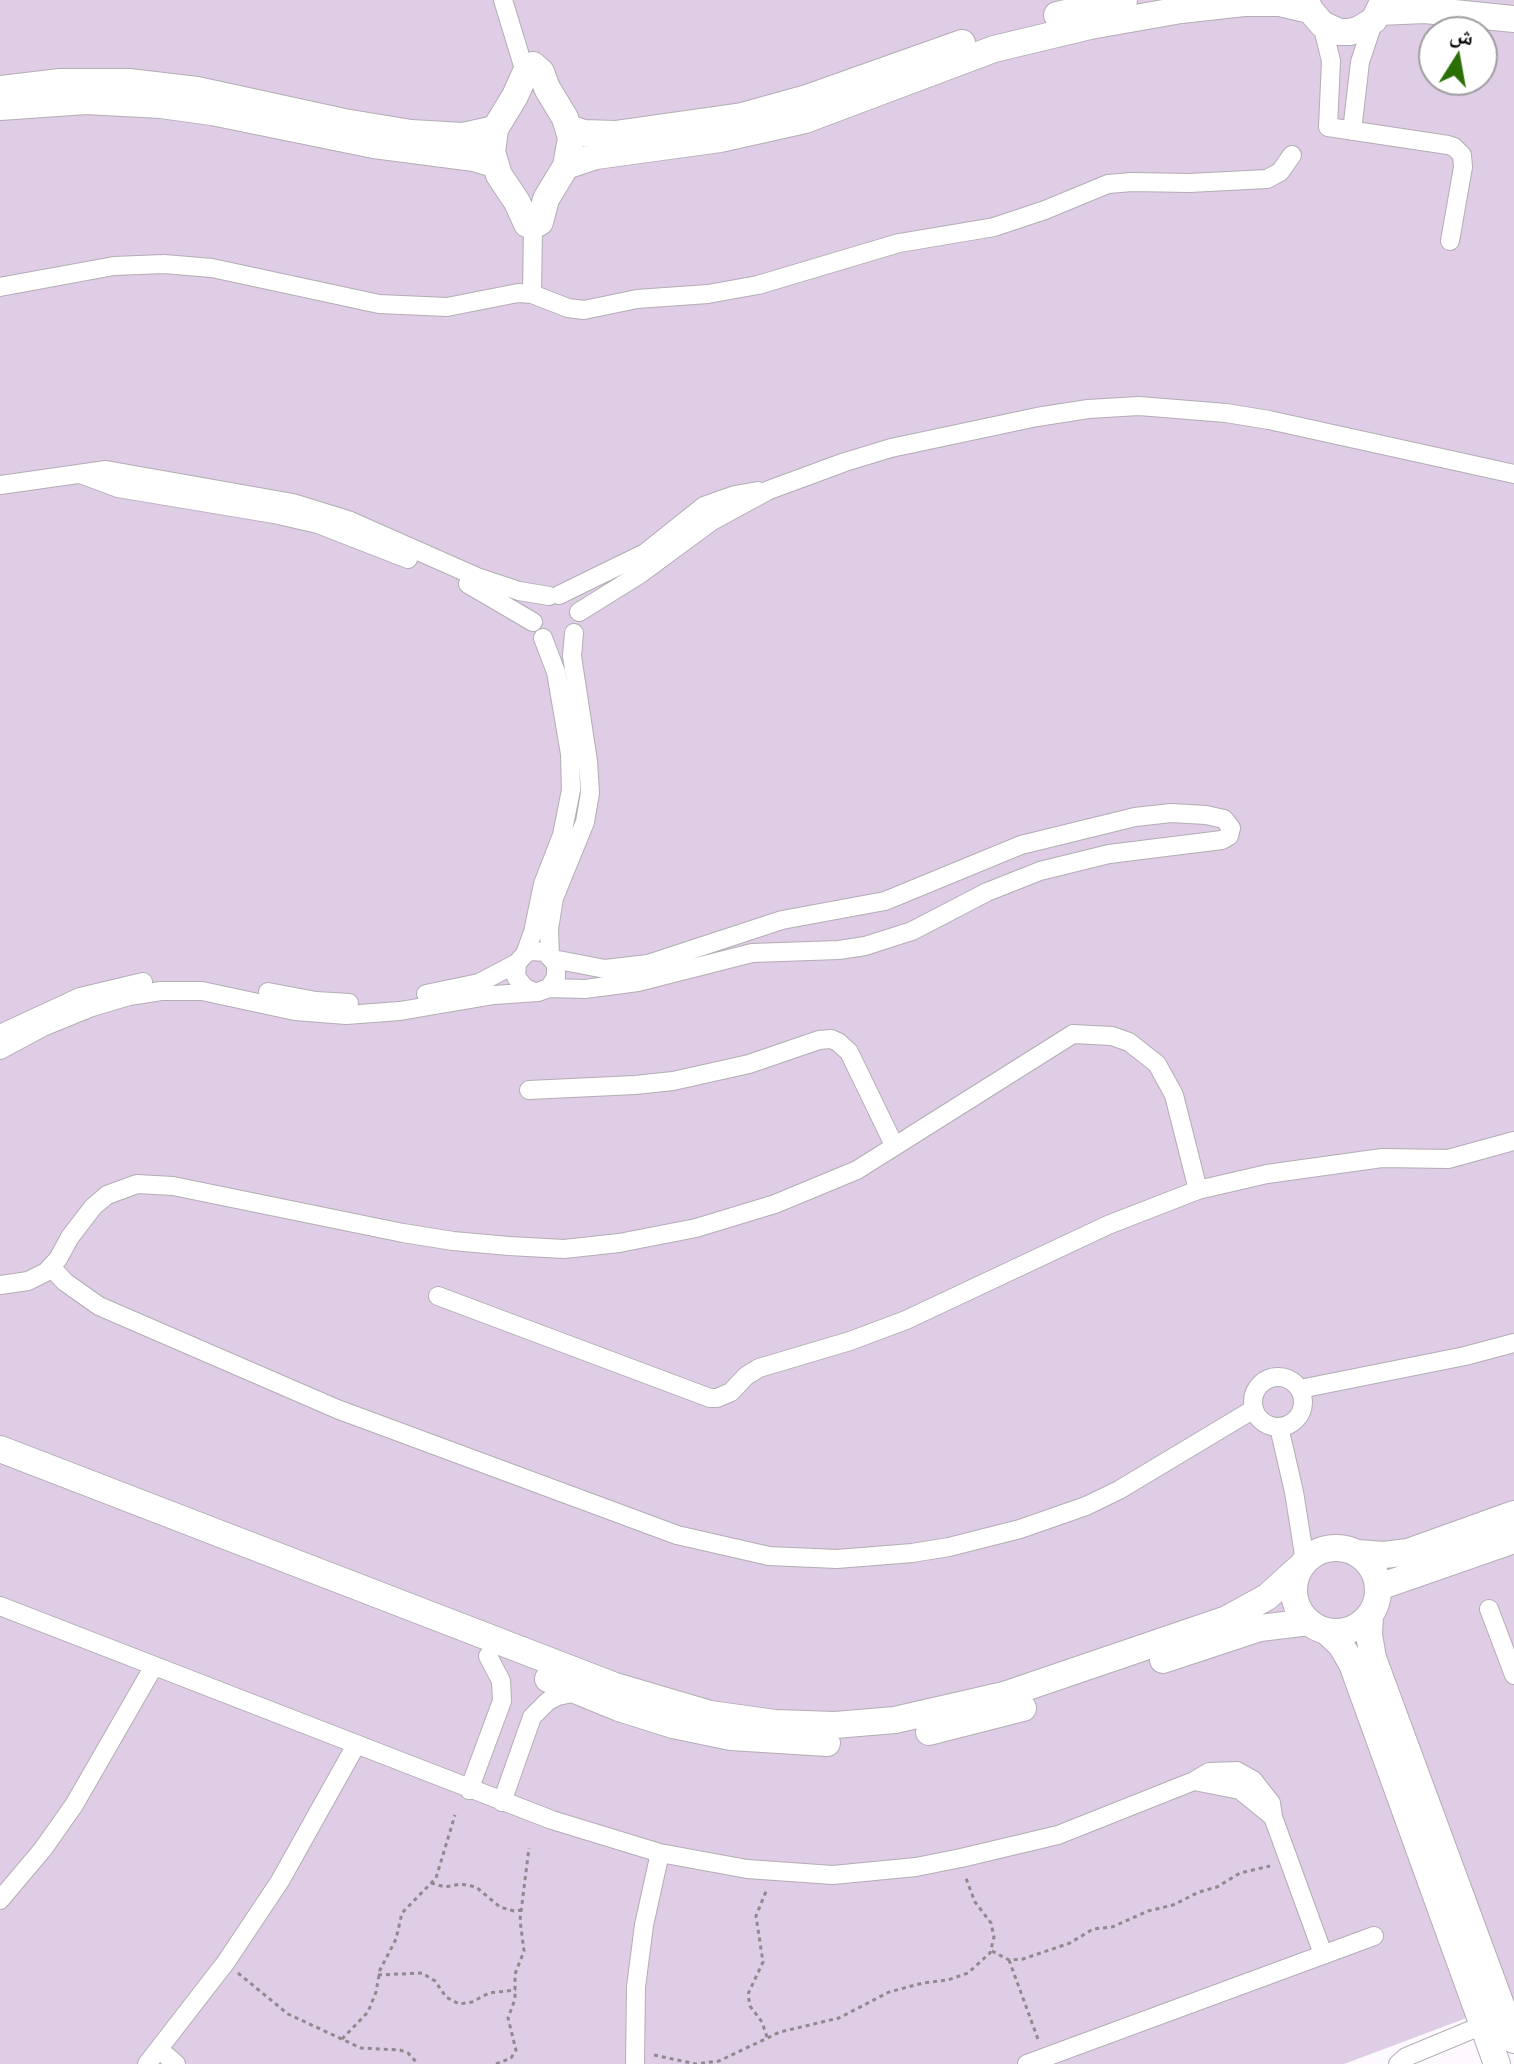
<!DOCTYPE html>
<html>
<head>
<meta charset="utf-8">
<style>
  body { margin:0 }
  #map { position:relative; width:1514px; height:2064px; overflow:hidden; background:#fdf9fe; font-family:"Exo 2","Noto Naskh Arabic",sans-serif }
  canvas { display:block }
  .north { position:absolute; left:1418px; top:16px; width:80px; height:80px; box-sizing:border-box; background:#fff; border:2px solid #9f9d9f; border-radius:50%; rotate:11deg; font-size:22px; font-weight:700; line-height:32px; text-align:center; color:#0e0b0e }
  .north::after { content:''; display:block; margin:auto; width:28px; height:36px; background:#2d6f07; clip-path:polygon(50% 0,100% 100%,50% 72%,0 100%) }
</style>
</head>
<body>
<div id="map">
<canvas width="1514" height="2064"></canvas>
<div class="north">ش</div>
</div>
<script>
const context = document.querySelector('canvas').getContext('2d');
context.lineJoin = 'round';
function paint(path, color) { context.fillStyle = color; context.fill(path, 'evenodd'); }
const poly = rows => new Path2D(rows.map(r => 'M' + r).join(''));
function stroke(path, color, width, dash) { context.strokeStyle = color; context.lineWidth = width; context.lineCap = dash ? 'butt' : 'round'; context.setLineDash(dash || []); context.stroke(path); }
const green = poly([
  [0,0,1514,0,1514,2005,1512,2001,1344,2064,0,2064],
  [1434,32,1482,32,1482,80,1434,80]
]);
const path = poly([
  [431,1883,445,1887,461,1884,476,1887,500,1907,514,1911,521,1910],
  [992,1951,1009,1960,1023,1959,1070,1943,1093,1929,1112,1927,1148,1911,1173,1905,1199,1892,1217,1887,1240,1873,1270,1866],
  [1009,1960,1039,2042],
  [238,1973,288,2014,361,2048,400,2050,408,2053,418,2064],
  [378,1975,422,1973,435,1981,446,1997,459,2004,472,2002,489,1993,516,1990],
  [767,2037,762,2022,750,2006,748,1994,763,1962,756,1916,767,1889],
  [342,2039,368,2012,376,1992,380,1970,396,1939,402,1913,436,1878,455,1815],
  [654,2055,696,2064,719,2061,780,2032,839,2018,889,1992,923,1983,948,1980,968,1973,990,1953,994,1937,991,1923,975,1902,965,1876],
  [496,2064,511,2058,516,2050,508,2018,515,1999,515,1974,524,1951,520,1920,529,1848]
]);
const street = poly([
  [503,0,525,72],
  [1322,24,1331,61,1328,127,1448,145,1454,147,1462,155,1463,167,1450,241],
  [1352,131,1360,62,1374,20],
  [0,287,114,266,164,264,212,268,379,304,447,307,518,293,532,294,568,308,584,310,637,299,708,294,758,285,899,243,994,227,1045,210,1108,184,1132,182,1189,183,1267,179,1280,172,1292,155],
  [532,294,533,226],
  [83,475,118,488,274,514,318,524,408,559],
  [0,485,106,470,293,503,348,520,477,577,519,591,549,596],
  [468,584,533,622],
  [559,595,645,553,704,506,735,495,758,491],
  [579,612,640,574,712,521,769,490,845,462,891,448,1037,417,1088,409,1139,406,1226,413,1269,420,1514,474],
  [525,954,533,932,543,884,562,835,571,790,570,754,556,672,543,638],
  [550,956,549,929,554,898,585,822,590,793,588,761,572,656,574,633],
  [549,988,585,989,638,982,752,953,839,950,865,946,912,931,987,892,1040,871,1109,854,1222,840,1229,836,1231,828,1224,819,1206,815,1171,813,1135,817,1021,845,885,901,782,920,648,964,605,969,553,959],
  [268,992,316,1001,349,1003],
  [426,994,479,983,517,963],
  [0,1034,80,997,143,982],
  [0,1050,43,1027,92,1007,129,996,161,991,202,991,295,1011,346,1015,400,1011,494,995,538,992,549,988,556,977,556,964,545,952,531,951,525,954,517,963,516,977,525,988,532,991],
  [529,1090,635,1085,673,1081,749,1064,819,1040,831,1039,838,1042,849,1052,894,1145],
  [51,1267,65,1282,99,1306,337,1409,677,1535,769,1556,837,1559,912,1553,949,1547,1020,1529,1086,1506,1119,1490,1254,1409],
  [0,1285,28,1281,46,1272,58,1259,70,1237,93,1207,107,1195,137,1184,173,1186,403,1233,453,1241,509,1246,564,1249,619,1243,696,1228,775,1204,857,1170,1073,1034,1112,1036,1129,1042,1157,1064,1174,1095,1198,1190],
  [438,1296,710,1398,717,1398,731,1392,746,1376,759,1368,850,1341,906,1320,1108,1225,1198,1190,1267,1174,1382,1158,1448,1159,1514,1141],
  '1253 1402a25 25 0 1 1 50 0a25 25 0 1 1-50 0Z',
  [1300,1389,1465,1356,1514,1343],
  [1279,1427,1294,1492,1305,1561],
  [0,1606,552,1820,660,1853,747,1869,833,1875,916,1867,961,1858,1058,1835,1194,1781,1209,1772,1237,1771,1253,1780,1271,1803,1273,1817,1323,1954],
  [1489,1609,1514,1675],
  [1194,1781,1240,1790,1272,1816],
  [469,1790,502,1701,501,1681,488,1656],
  [502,1802,532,1717,548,1701,558,1696,577,1692],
  [0,1900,43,1849,74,1805,154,1666],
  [160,2050,176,2064],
  [147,2064,226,1962,280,1881,356,1745],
  [635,2064,636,1987,644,1925,660,1853],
  [1027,2064,1374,1936],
  [1398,2064,1406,2057,1483,2025]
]);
const secondary = poly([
  [1306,0,1310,10,1322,24,1339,32,1349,32,1358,30,1374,20,1384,0],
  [1379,12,1425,10,1514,19],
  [1057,15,1124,0],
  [533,65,541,72,547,88,565,118,571,138,566,166,546,199,540,222,533,226,527,224,517,202,499,175,492,152,495,129,515,96,528,67,533,65],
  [0,89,60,82,129,82,197,90,344,122,411,133,463,136,495,129],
  [0,107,86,101,161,105,212,112,374,145,474,158,494,164],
  [569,128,584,133,615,134,742,116,807,98,962,43],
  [566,166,596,156,720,139,805,120,994,49,1090,26,1181,10,1244,3,1280,3,1310,10],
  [0,1449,615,1686,710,1714,775,1723,835,1725,895,1720,1004,1695,1227,1619,1267,1597,1299,1568],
  '1294 1590a42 42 0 1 1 84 0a42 42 0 1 1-84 0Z',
  [1358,1553,1384,1555,1408,1552,1514,1514],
  [1379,1587,1514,1540],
  [1370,1615,1369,1635,1373,1658,1514,2040],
  [1326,1631,1341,1645,1352,1664,1497,2064],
  [1163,1660,1260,1628,1309,1622],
  [548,1679,619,1708,673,1725,731,1737,827,1743],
  [929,1732,1023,1708]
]);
paint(green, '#dfcce5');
stroke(street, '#b3adb5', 20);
stroke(secondary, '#b3adb5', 28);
stroke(path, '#8e8a8e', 3, [4, 4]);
stroke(street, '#fff', 18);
stroke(secondary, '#fff', 26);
</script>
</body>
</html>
